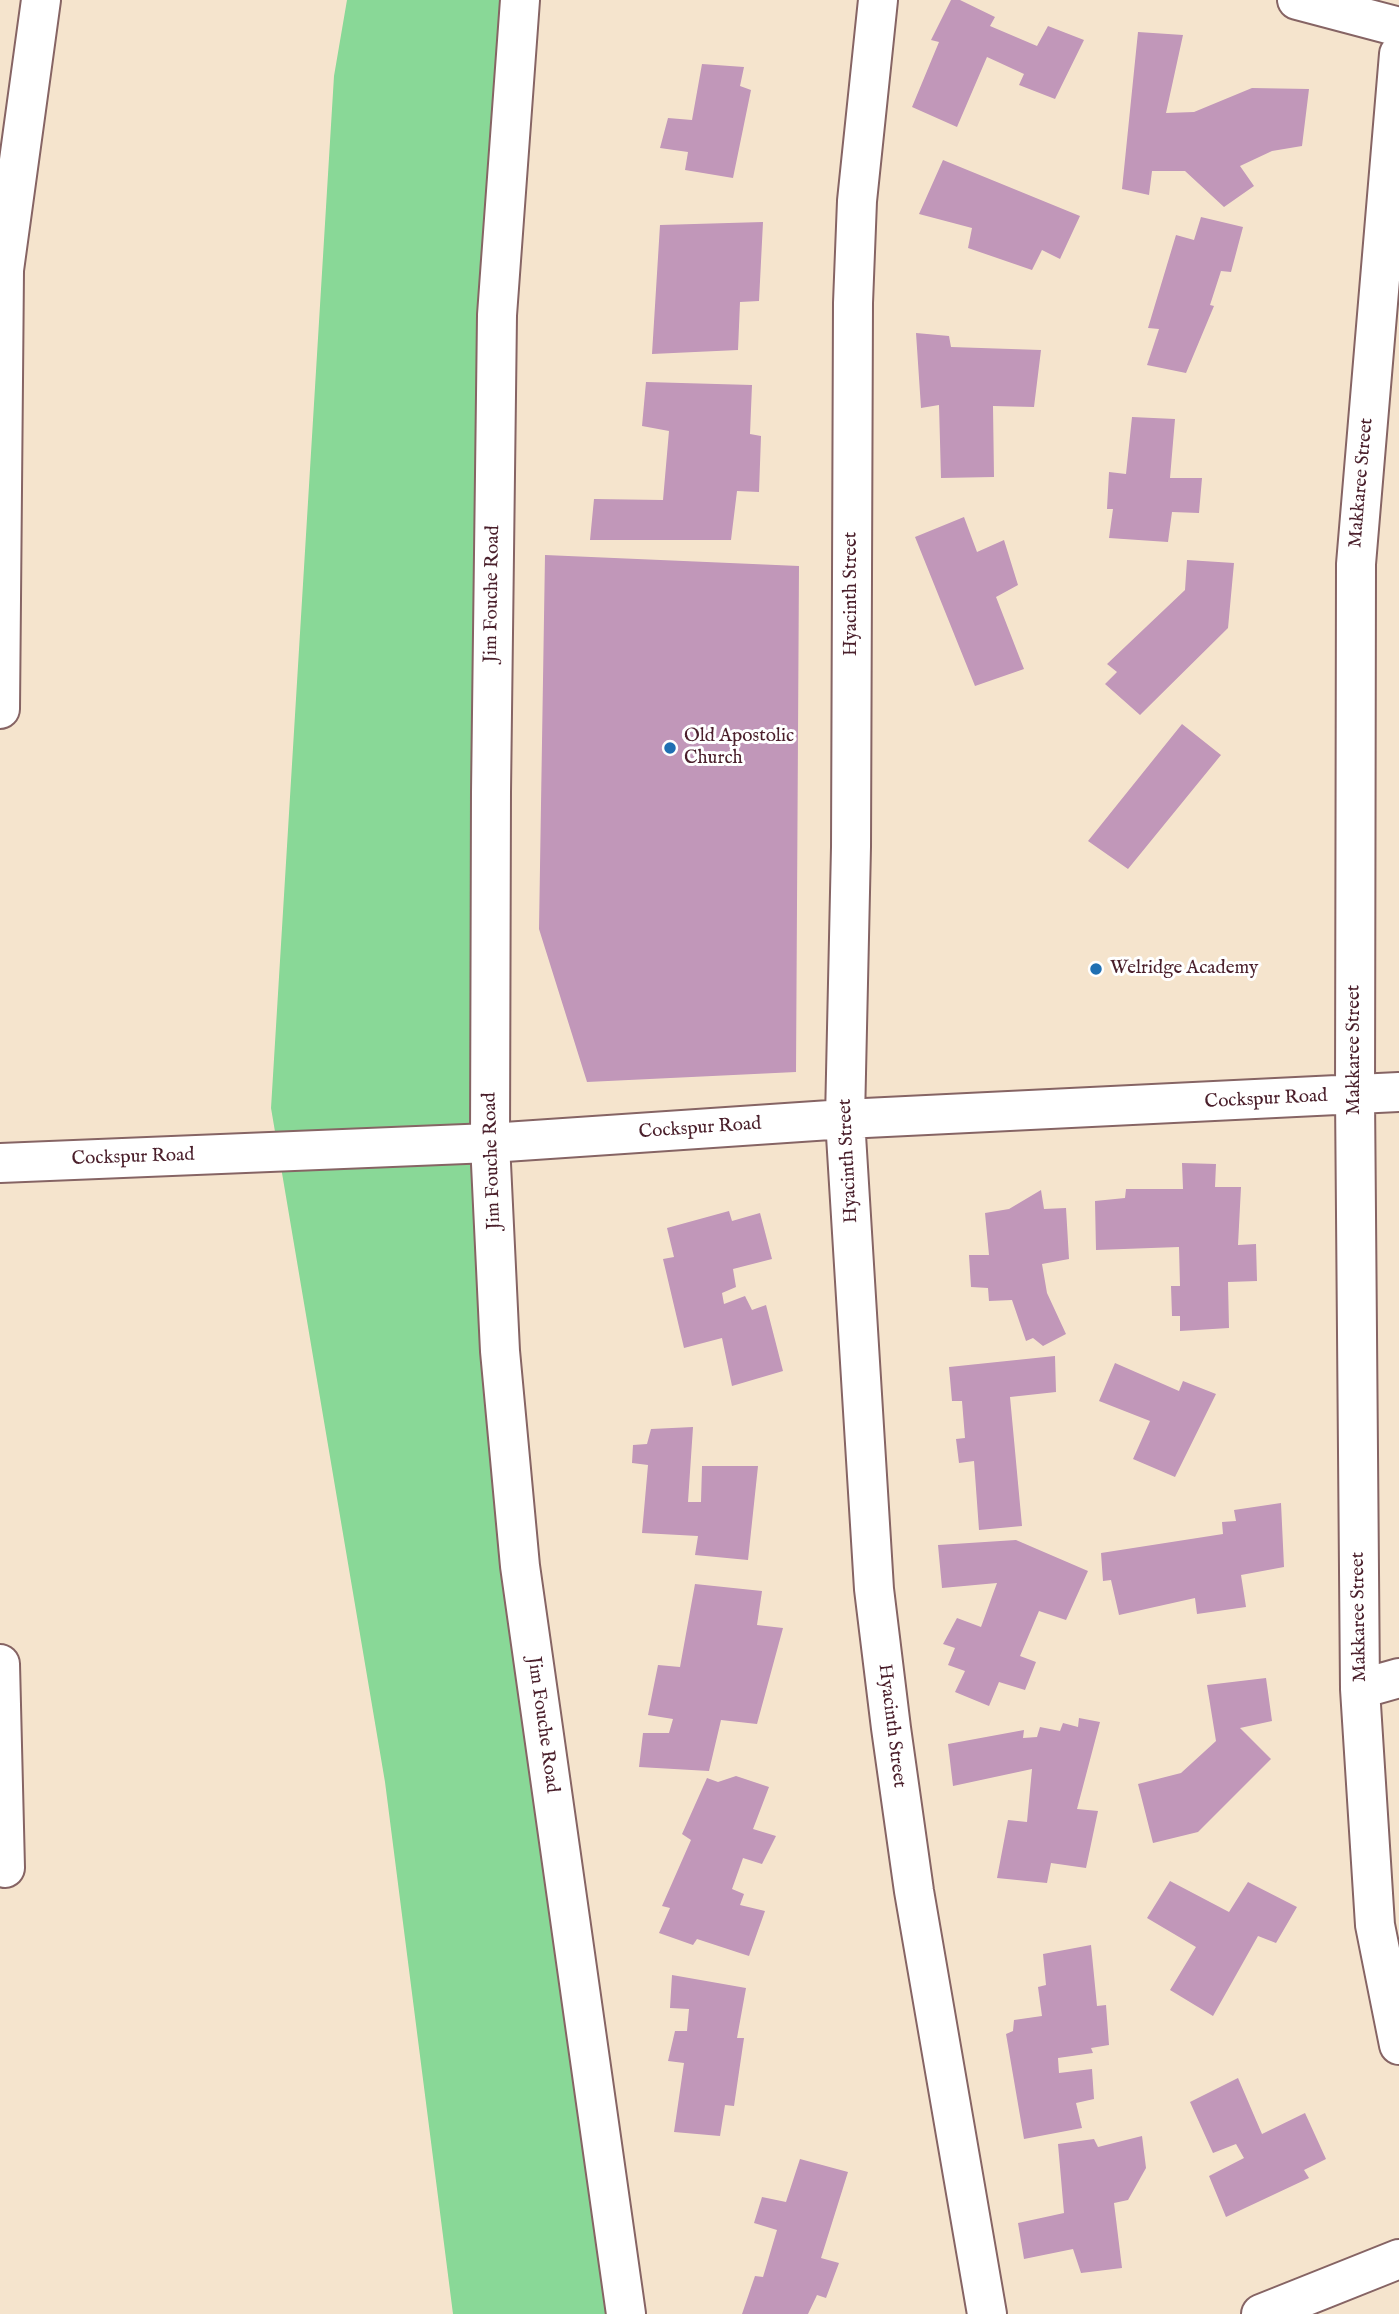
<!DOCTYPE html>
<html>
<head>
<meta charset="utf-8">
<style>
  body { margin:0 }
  canvas { display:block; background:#f5e4cd }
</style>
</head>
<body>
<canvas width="1399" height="2314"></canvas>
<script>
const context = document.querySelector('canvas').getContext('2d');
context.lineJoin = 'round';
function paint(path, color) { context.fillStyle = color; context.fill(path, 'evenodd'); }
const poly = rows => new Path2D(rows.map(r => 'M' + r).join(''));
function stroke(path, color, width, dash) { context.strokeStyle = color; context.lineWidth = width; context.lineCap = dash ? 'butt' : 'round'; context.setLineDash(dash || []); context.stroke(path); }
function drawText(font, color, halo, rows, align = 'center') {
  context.font = font + ' "IM FELL English",serif'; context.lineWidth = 6; context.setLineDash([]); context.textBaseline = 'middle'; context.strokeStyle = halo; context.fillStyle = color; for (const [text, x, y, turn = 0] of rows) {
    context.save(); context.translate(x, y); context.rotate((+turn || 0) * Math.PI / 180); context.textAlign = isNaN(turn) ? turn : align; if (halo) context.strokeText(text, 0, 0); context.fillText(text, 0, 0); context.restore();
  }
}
const green = poly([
  [347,0,516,0,490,1143,619,2314,453,2314,385,1782,271,1108,334,76]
]);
const building = poly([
  [951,0,960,0,995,17,990,26,1037,46,1048,26,1084,40,1055,99,1019,85,1024,74,987,57,957,127,912,107,939,42,931,40],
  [1138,32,1183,35,1166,113,1194,112,1252,88,1309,89,1302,146,1272,151,1240,166,1254,186,1224,207,1185,171,1152,171,1149,195,1122,189],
  [702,64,744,67,740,86,751,90,733,178,685,170,688,152,660,148,668,118,692,120],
  [943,160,1080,216,1060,259,1042,250,1032,270,968,248,972,228,919,214],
  [1201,217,1243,227,1231,272,1221,271,1210,305,1214,306,1186,373,1147,365,1159,329,1148,328,1176,235,1194,240],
  [763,222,759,301,740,302,738,350,652,354,660,225],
  [916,333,949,336,951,347,1041,350,1034,407,993,406,994,477,941,478,939,405,921,408],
  [646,382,752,385,750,434,761,436,759,492,737,491,731,540,590,540,594,499,663,500,669,431,642,426],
  [1132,417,1175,419,1170,478,1202,478,1199,513,1172,512,1168,542,1109,538,1113,509,1107,509,1109,472,1126,474],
  [964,517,977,552,1004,540,1018,585,996,597,1024,669,975,686,915,537],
  [545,555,799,566,796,1072,587,1082,539,929],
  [1187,560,1234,563,1228,628,1140,715,1105,684,1117,672,1107,664,1185,590],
  [1182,724,1221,755,1128,869,1088,841],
  [1182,1163,1216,1164,1215,1187,1241,1187,1238,1245,1256,1244,1257,1281,1228,1282,1229,1328,1180,1331,1180,1316,1172,1316,1171,1286,1180,1286,1179,1247,1096,1250,1095,1201,1125,1198,1126,1189,1183,1189],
  [1041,1190,1044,1209,1066,1208,1069,1259,1042,1264,1047,1293,1066,1334,1043,1346,1033,1338,1026,1341,1012,1300,989,1301,988,1288,971,1287,969,1255,989,1255,985,1213,1009,1209],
  [729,1211,732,1221,760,1213,772,1259,733,1269,736,1287,722,1293,724,1304,745,1296,752,1310,766,1305,783,1371,732,1386,722,1338,684,1348,663,1259,674,1257,667,1228],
  [1055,1356,1056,1392,1010,1397,1022,1526,979,1530,974,1461,959,1463,956,1439,965,1438,962,1401,952,1401,949,1367],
  [1115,1363,1179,1391,1183,1381,1216,1394,1175,1477,1133,1459,1150,1421,1099,1401],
  [693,1427,688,1502,701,1502,702,1466,758,1466,748,1560,695,1555,698,1536,642,1533,648,1465,632,1463,633,1445,647,1444,651,1429],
  [1281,1503,1284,1567,1241,1575,1246,1607,1197,1614,1195,1598,1119,1615,1111,1580,1103,1581,1101,1553,1223,1534,1222,1522,1236,1521,1234,1510],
  [1016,1540,1088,1571,1066,1620,1039,1611,1020,1656,1036,1662,1025,1690,999,1682,989,1706,955,1692,965,1671,948,1665,955,1648,943,1644,957,1618,981,1627,997,1583,942,1588,938,1545],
  [695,1584,762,1591,757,1625,783,1628,757,1724,721,1720,709,1771,639,1767,643,1733,669,1733,673,1719,648,1715,658,1665,680,1667],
  [1266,1678,1272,1721,1240,1728,1271,1759,1198,1832,1153,1843,1138,1784,1181,1773,1216,1741,1207,1685],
  [1079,1718,1100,1722,1077,1809,1098,1811,1086,1868,1051,1863,1047,1883,997,1878,1008,1820,1027,1822,1032,1769,953,1786,948,1744,1024,1730,1023,1738,1037,1737,1040,1727,1060,1731,1063,1723,1078,1727],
  [736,1776,769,1787,753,1829,776,1836,762,1864,743,1858,732,1889,744,1894,740,1905,765,1911,749,1956,697,1939,693,1945,659,1933,670,1908,662,1906,691,1840,682,1834,707,1778,718,1782],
  [1170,1881,1229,1912,1248,1882,1297,1907,1276,1943,1258,1936,1213,2016,1170,1990,1196,1947,1147,1918],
  [1091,1945,1097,2006,1106,2005,1109,2045,1091,2048,1093,2053,1058,2058,1059,2073,1092,2069,1094,2099,1076,2103,1082,2128,1024,2139,1006,2034,1013,2031,1014,2020,1042,2016,1038,1987,1046,1985,1043,1954],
  [672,1975,746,1988,737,2038,744,2038,734,2106,725,2105,720,2136,674,2132,684,2063,668,2061,675,2031,687,2031,689,2009,670,2008],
  [1238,2078,1262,2134,1305,2113,1326,2159,1304,2170,1309,2178,1226,2217,1209,2176,1244,2158,1236,2144,1213,2153,1190,2102],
  [1142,2136,1146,2168,1128,2200,1114,2203,1122,2268,1081,2273,1073,2249,1024,2259,1018,2223,1064,2213,1058,2144,1094,2139,1098,2147],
  [800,2159,848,2172,821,2258,839,2263,826,2298,817,2295,808,2314,742,2314,755,2276,763,2277,777,2230,754,2223,762,2197,786,2202]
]);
const street = poly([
  [878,0,857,201,853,303,851,847,845,1119,874,1589,891,1728,914,1891,987,2314],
  [1297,0,1399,27],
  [1399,54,1356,564,1355,1096,1360,1689,1375,1925,1399,2045],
  [0,709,4,270,41,0],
  [0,1163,490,1143,845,1119,1399,1092],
  [0,1664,5,1868],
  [1360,1689,1399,1678],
  [1261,2314,1399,2259]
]);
const secondary = poly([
  [520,0,497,315,491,792,490,1143,500,1351,520,1566,626,2314]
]);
const markers = [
  [670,748,7,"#1f6fb2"],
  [1096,969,7,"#1f6fb2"]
];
const streetNames = [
  ["Makkaree Street",1362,483,-85],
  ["Jim Fouche Road",493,594,-89],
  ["Hyacinth Street",852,594,-90],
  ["Makkaree Street",1355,1050,-90],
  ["Cockspur Road",1266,1100,-3],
  ["Cockspur Road",700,1129,-4],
  ["Cockspur Road",133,1158,-2],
  ["Jim Fouche Road",493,1161,-92],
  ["Hyacinth Street",849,1161,-93],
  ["Makkaree Street",1360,1617,-91],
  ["Jim Fouche Road",542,1725,82],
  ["Hyacinth Street",891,1726,83]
];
const poiNames = [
  ["Old Apostolic",684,737],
  ["Church",684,759],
  ["Welridge Academy",1110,969]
];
paint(green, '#89d897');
paint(building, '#c197b9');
stroke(street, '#866464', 42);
stroke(secondary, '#866464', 42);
stroke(street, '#fff', 38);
stroke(secondary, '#fff', 38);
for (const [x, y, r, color] of markers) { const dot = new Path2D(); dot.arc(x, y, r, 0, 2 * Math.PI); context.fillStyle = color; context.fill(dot); stroke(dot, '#fff', 2.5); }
drawText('19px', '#4a1f2b', '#fff', streetNames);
drawText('19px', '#4a1f2b', '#fff', poiNames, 'left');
</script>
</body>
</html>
